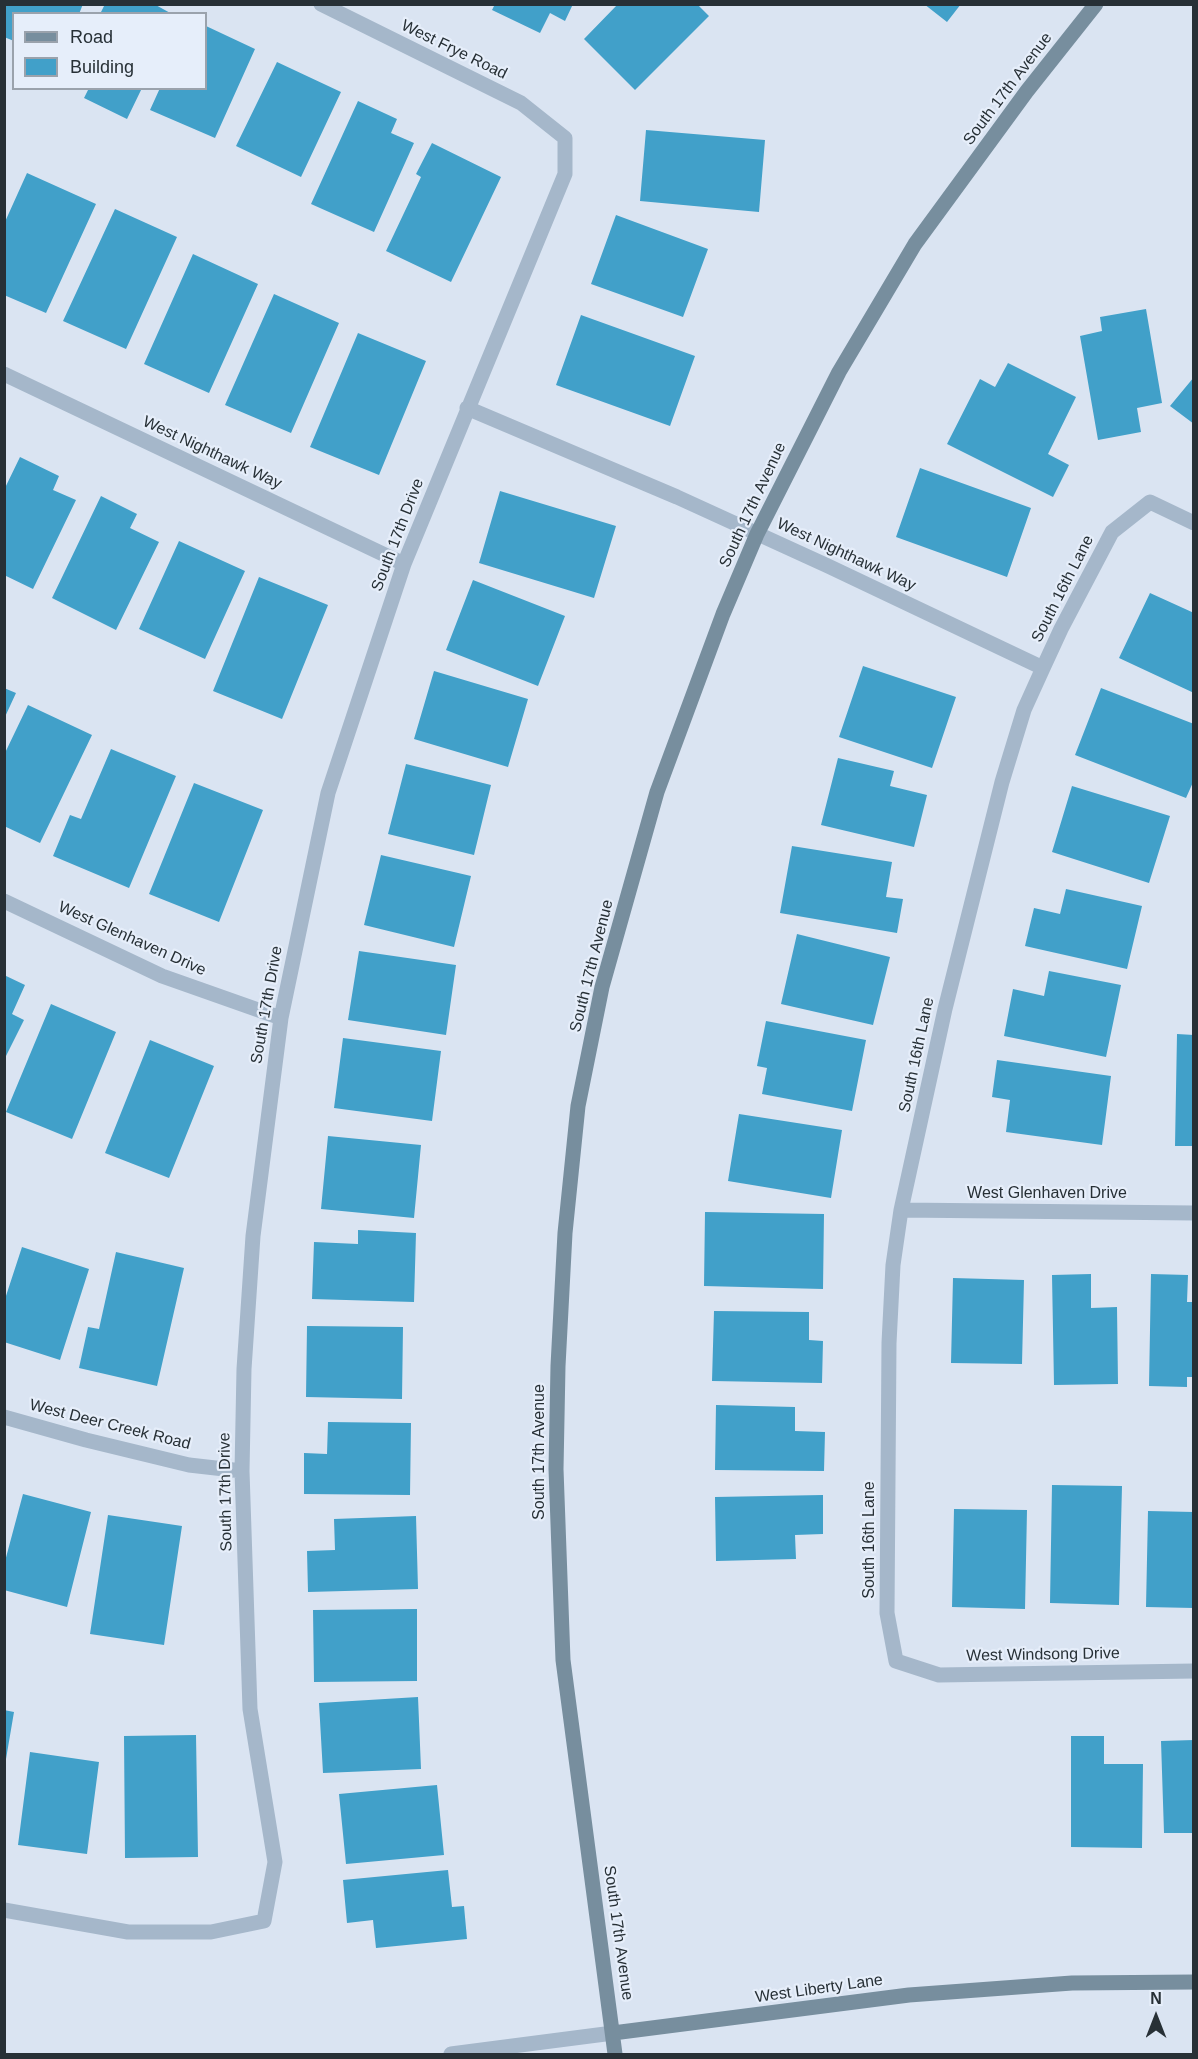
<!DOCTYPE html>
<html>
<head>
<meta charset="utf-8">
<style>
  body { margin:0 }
  #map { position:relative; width:1198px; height:2059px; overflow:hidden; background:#dae4f2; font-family:Arial,sans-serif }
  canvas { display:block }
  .frame { position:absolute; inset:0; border:6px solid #273036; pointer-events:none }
  .legend { position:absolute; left:12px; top:12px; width:195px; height:78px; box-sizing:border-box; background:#e6eefa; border:2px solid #9aa2ac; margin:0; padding:8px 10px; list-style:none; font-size:18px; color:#273036 }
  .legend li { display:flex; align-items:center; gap:12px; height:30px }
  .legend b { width:30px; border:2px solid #9aa2ac }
  .north { position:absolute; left:1126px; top:1987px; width:60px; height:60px; -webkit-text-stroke:4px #e6eefa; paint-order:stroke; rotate:0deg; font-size:16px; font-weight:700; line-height:24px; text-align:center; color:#273036 }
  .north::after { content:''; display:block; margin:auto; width:21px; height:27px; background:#273036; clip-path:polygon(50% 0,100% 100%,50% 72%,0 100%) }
</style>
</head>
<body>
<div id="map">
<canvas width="1198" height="2059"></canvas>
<div class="frame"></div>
<ul class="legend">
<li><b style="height:8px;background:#778e9e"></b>Road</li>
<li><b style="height:16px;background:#41a0c9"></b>Building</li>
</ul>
<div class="north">N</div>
</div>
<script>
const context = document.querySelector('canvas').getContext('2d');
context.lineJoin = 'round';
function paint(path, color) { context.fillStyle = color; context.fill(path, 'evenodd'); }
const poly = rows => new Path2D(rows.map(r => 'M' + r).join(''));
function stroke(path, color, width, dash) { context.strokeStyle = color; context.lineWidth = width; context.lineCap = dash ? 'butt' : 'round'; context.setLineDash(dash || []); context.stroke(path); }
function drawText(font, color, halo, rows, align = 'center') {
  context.font = font + ' Arial,sans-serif'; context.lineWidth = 4.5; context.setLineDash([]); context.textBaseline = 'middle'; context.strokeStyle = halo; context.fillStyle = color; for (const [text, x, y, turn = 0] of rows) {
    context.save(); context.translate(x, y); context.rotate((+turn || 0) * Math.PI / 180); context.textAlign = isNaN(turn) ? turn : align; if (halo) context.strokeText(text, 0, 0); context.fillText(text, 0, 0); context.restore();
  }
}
const building = poly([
  [4,4,83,4,79,14,14,14,14,41,4,37],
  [105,4,154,4,172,14,100,14],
  [495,4,573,4,565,21,550,13,540,33,492,10],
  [618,4,697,4,709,16,635,90,584,39],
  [924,4,961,4,947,22],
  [206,26,255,49,215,138,150,110,160,88,206,88],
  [277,62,341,92,301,177,236,146],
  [89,88,142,88,127,119,84,98],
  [358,101,397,119,391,133,414,143,374,232,311,204],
  [646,130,765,140,759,212,640,201],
  [432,143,501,177,451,282,386,251,421,177,416,174],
  [27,173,96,204,46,313,4,295,4,224],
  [115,209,177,237,126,349,63,321],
  [616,215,708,249,683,317,591,284],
  [193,254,258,284,209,393,144,364],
  [274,294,339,323,291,433,225,405],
  [1146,309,1162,403,1137,408,1141,432,1098,440,1080,336,1102,331,1100,317],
  [581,315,695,356,670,426,556,385],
  [358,333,426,361,379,475,310,447],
  [1008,363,1076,397,1048,454,1069,465,1053,497,947,444,980,379,995,387],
  [1194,377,1194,424,1170,406],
  [20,457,59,476,53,490,76,500,33,589,4,575,4,490],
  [920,468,1031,508,1007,577,896,537],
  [500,491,616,526,594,598,479,563],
  [101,496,137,514,130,528,159,542,116,630,52,598],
  [179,541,245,571,205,659,139,629],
  [259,577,328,605,282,719,213,691],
  [473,580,565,616,538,686,446,650],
  [1150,593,1194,613,1194,693,1119,658],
  [863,666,956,697,932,768,839,737],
  [434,671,528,699,508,767,414,739],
  [4,688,16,693,4,719],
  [1101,688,1194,724,1194,780,1186,798,1075,755],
  [28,705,92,735,40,843,4,826,4,755],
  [111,749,176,776,129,888,53,856,70,815,81,819],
  [838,758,894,771,890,786,927,795,914,847,821,825],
  [406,764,491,785,474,855,388,834],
  [194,783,263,810,219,922,149,894],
  [1072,786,1170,816,1149,883,1052,852],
  [792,846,892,862,886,897,903,899,897,933,780,913],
  [381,855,471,876,454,947,364,925],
  [1066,889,1142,906,1127,969,1025,946,1034,908,1060,914],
  [797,934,890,957,873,1025,781,1004],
  [359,951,456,965,446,1035,348,1020],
  [1049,971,1121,985,1106,1057,1004,1036,1013,989,1044,996],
  [4,975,25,985,12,1014,24,1020,4,1060],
  [51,1004,116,1032,72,1139,6,1112],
  [766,1021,866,1040,852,1111,762,1094,767,1068,757,1066],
  [1177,1034,1194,1035,1194,1146,1175,1146],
  [343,1038,441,1051,432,1121,334,1108],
  [150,1040,214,1066,169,1178,105,1153],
  [997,1060,1111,1076,1102,1145,1006,1132,1010,1100,992,1097],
  [739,1114,842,1130,831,1198,728,1181],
  [328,1136,421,1145,414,1218,321,1209],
  [705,1212,824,1214,823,1289,704,1286],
  [358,1230,416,1233,414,1302,312,1299,314,1242,358,1244],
  [22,1247,89,1269,60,1360,4,1342,4,1302],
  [116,1252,184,1268,157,1386,79,1368,88,1327,99,1329],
  [1091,1274,1091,1308,1117,1307,1118,1384,1054,1385,1052,1275],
  [1151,1274,1188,1275,1187,1302,1194,1302,1194,1377,1187,1377,1187,1387,1149,1386],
  [953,1278,1024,1280,1022,1364,951,1363],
  [714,1311,809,1312,809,1340,823,1341,822,1383,712,1381],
  [307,1326,403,1327,402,1399,306,1397],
  [716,1405,795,1407,795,1431,825,1432,824,1471,715,1470],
  [328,1422,411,1423,410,1495,304,1494,304,1453,327,1454],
  [1052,1485,1122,1486,1119,1605,1050,1603],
  [23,1494,91,1512,67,1607,4,1590,4,1565],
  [823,1495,823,1534,795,1535,796,1559,716,1561,715,1497],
  [954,1509,1027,1510,1025,1609,952,1607],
  [1148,1511,1194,1512,1194,1608,1146,1607],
  [108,1515,182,1526,164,1645,90,1634],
  [416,1516,418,1589,308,1592,307,1551,335,1550,334,1519],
  [417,1609,417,1681,314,1682,313,1610],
  [418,1697,421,1769,323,1773,319,1703],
  [4,1710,14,1712,6,1759,4,1759],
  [196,1735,198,1857,125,1858,124,1736],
  [1071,1736,1104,1736,1104,1764,1143,1764,1142,1848,1071,1847],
  [1194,1740,1194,1833,1164,1833,1161,1741],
  [30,1752,99,1762,87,1854,18,1845],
  [437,1785,444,1855,346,1864,339,1794],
  [448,1870,452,1907,464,1906,467,1939,376,1948,373,1920,347,1923,343,1880]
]);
const street = poly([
  [4,374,404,564],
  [467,408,677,497,828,566,1043,668],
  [1194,523,1150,502,1112,532,1061,629,1043,668,1024,710,1002,782,945,1009,901,1210,893,1265,889,1343,887,1613,896,1661,939,1675,1194,1671],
  [4,901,162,976,281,1018],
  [901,1210,1194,1213],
  [4,1417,86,1440,189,1465,242,1471],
  [4,1910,128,1932,211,1932,264,1921,275,1862,250,1709,242,1471,244,1369,253,1236,281,1018,328,793,404,564,565,174,565,138,521,103,321,4],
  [451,2054,613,2033]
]);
const secondary = poly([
  [613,2033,909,1995,1072,1983,1194,1982],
  [615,2054,563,1660,556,1469,558,1366,565,1233,578,1106,602,987,657,792,723,614,757,534,839,372,915,244,1027,91,1096,4]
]);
const streetNames = [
  ["West Frye Road",454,50,26],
  ["South 17th Avenue",1008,89,-53],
  ["West Nighthawk Way",212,453,25],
  ["South 17th Avenue",753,505,-65],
  ["South 17th Drive",398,535,-69],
  ["West Nighthawk Way",846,555,25],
  ["South 16th Lane",1063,589,-63],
  ["West Glenhaven Drive",132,939,24],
  ["South 17th Avenue",592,966,-76],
  ["South 17th Drive",267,1005,-80],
  ["South 16th Lane",917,1055,-78],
  ["West Glenhaven Drive",1047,1194],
  ["West Deer Creek Road",110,1425,14],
  ["South 17th Avenue",540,1452,-90],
  ["South 17th Drive",226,1492,-91],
  ["South 16th Lane",870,1540,-90],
  ["West Windsong Drive",1043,1655,-1],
  ["South 17th Avenue",618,1933,82],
  ["West Liberty Lane",819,1989,-8]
];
paint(building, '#41a0c9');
stroke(street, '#a5b7ca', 15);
stroke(secondary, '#778e9e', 15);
drawText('16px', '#273036', '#e6eefa', streetNames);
</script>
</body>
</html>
